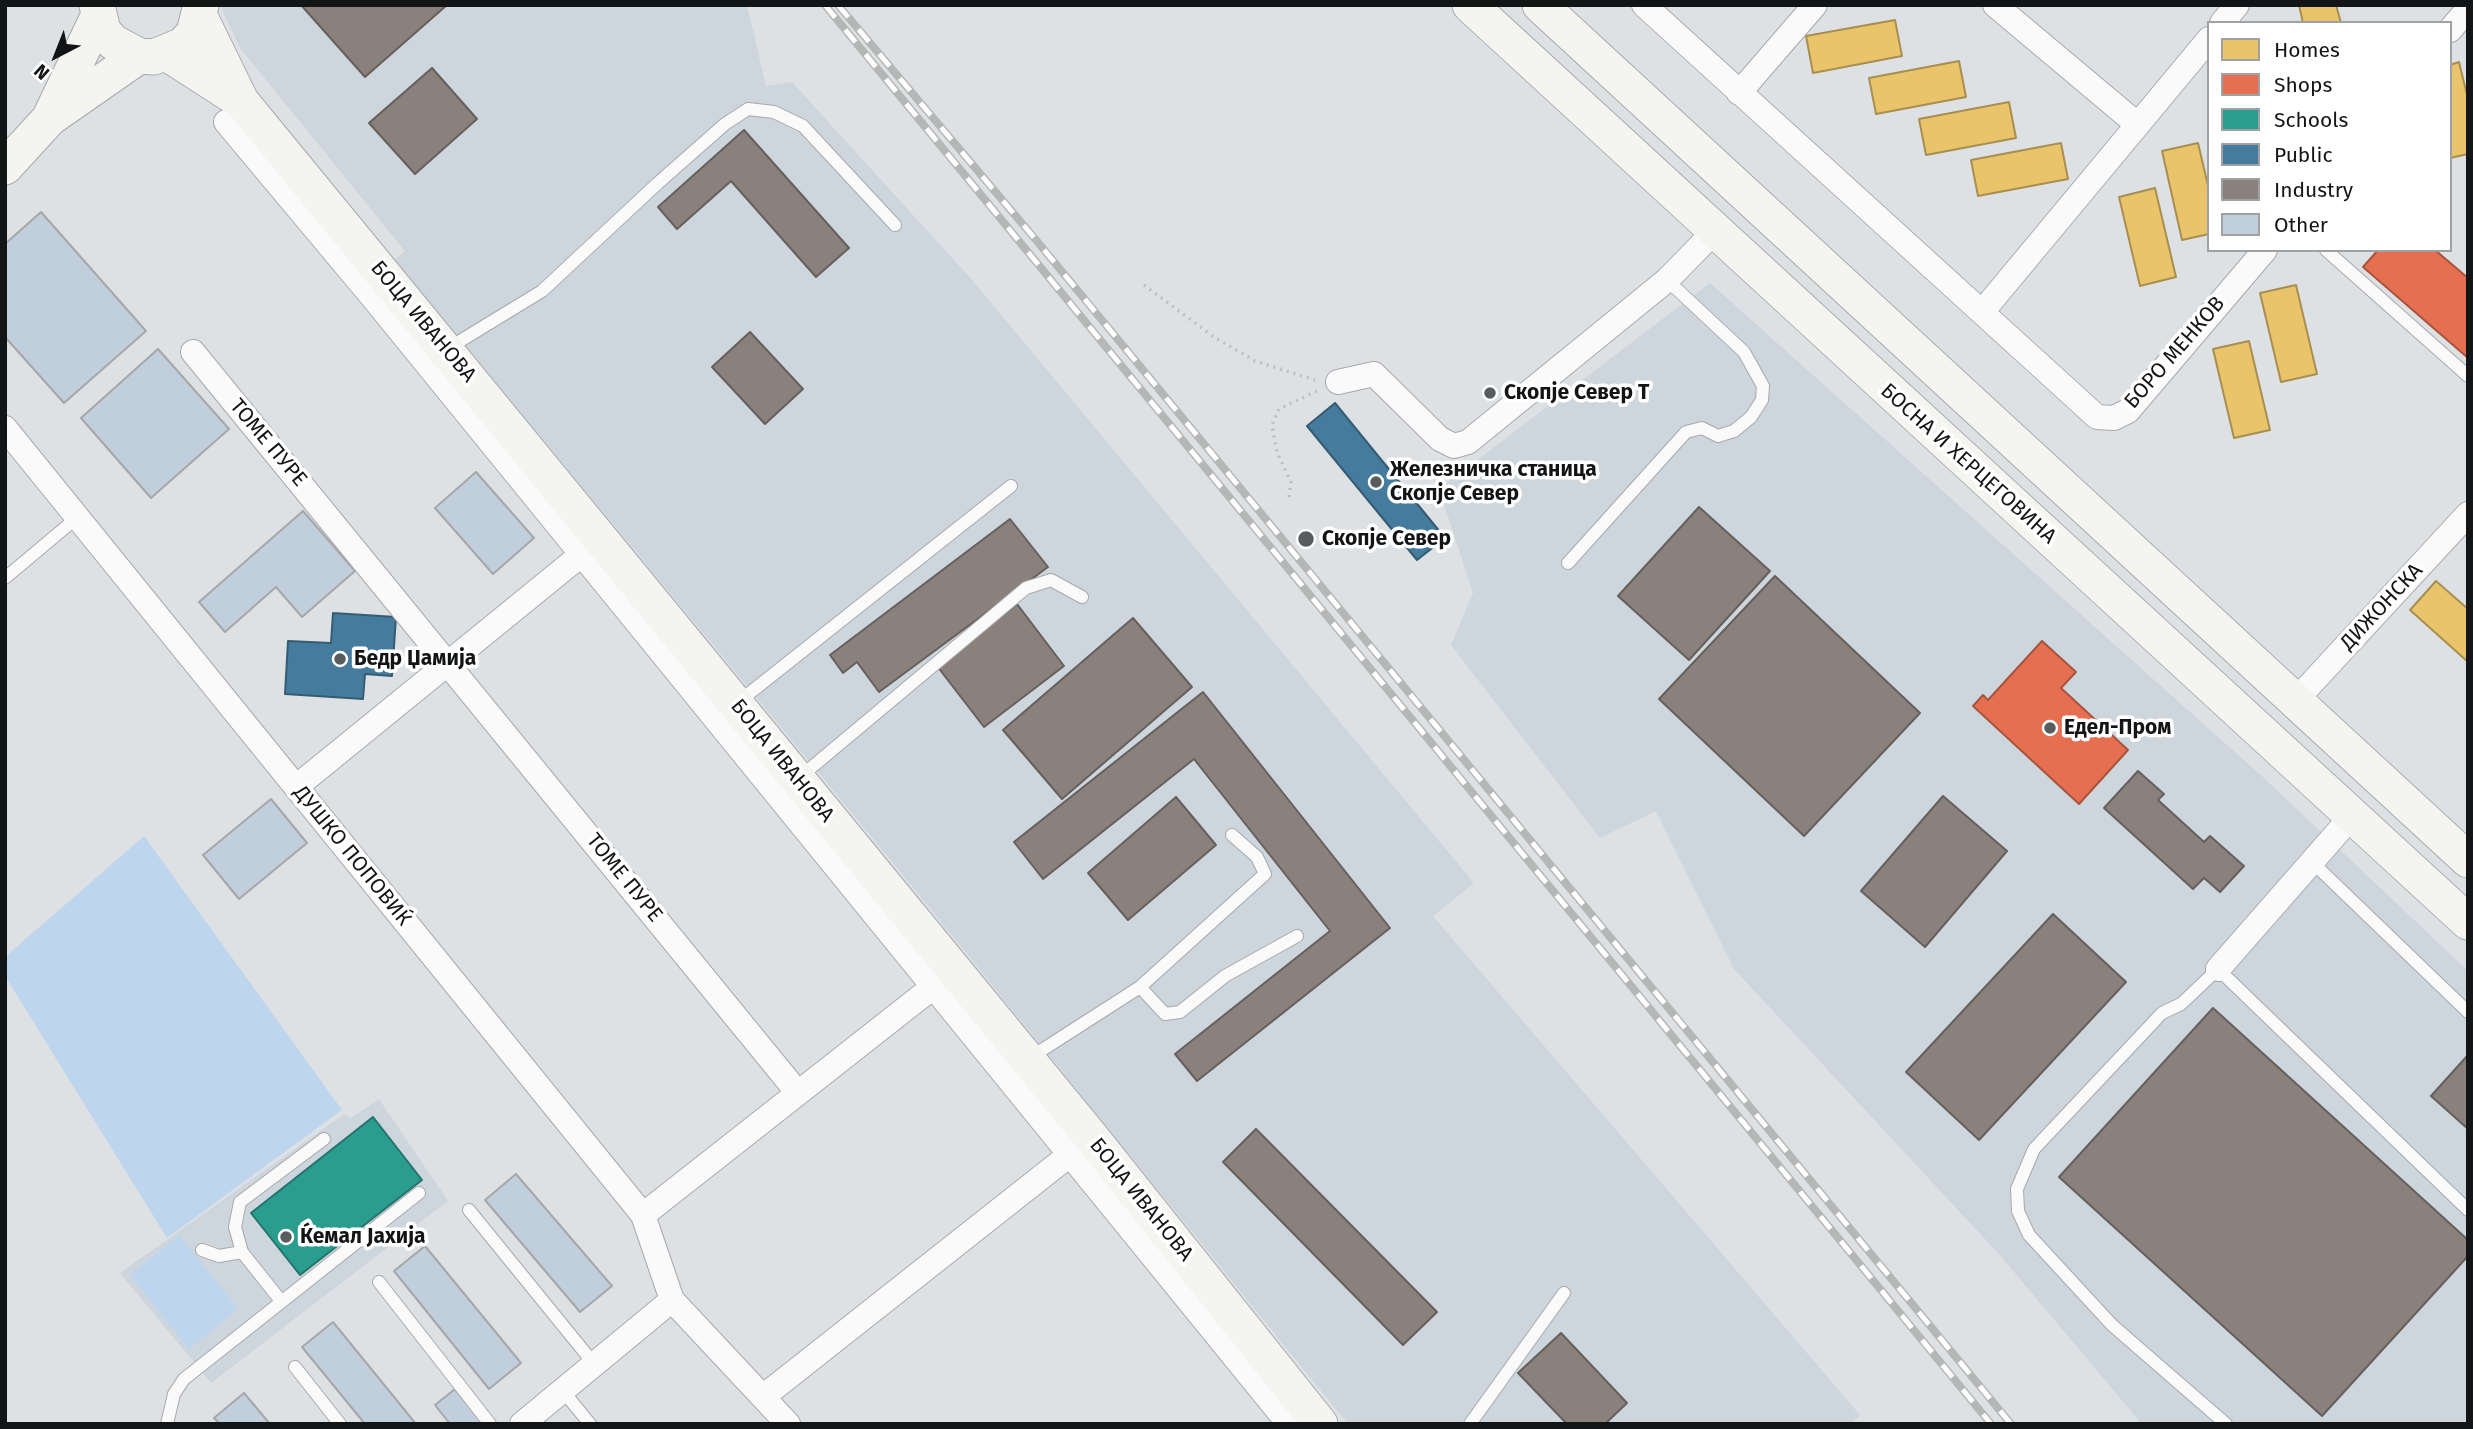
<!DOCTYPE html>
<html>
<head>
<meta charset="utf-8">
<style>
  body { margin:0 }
  #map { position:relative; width:2473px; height:1429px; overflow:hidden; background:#dee1e4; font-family:"Fira Sans",sans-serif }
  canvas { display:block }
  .frame { position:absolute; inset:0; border:7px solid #121416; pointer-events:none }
  .legend { position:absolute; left:2207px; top:21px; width:245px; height:231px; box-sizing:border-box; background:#fff; border:2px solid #a0a1a2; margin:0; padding:9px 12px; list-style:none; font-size:21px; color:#121416 }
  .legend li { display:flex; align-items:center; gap:14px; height:35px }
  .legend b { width:35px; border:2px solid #a0a1a2 }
  .north { position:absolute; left:21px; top:21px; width:70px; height:70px; -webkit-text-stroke:5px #fff; paint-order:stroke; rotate:222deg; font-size:19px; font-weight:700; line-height:28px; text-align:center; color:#121416 }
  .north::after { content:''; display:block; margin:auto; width:24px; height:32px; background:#121416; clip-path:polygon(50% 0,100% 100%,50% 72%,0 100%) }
</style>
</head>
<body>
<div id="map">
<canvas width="2473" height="1429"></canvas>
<div class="frame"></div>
<ul class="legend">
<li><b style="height:19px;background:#e9c46a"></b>Homes</li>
<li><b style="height:19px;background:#e76f51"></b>Shops</li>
<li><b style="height:19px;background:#2a9d8f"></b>Schools</li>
<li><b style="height:19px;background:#457b9d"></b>Public</li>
<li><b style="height:19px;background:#8a817c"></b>Industry</li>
<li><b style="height:19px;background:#c1cfdc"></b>Other</li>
</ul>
<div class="north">N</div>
</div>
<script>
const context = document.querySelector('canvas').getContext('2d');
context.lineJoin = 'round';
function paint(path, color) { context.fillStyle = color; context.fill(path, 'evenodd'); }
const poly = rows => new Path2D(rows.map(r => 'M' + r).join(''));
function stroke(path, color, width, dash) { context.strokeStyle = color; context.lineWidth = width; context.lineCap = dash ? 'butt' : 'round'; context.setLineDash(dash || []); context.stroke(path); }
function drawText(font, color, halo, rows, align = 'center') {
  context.font = font + ' "Fira Sans",sans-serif'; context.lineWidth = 7; context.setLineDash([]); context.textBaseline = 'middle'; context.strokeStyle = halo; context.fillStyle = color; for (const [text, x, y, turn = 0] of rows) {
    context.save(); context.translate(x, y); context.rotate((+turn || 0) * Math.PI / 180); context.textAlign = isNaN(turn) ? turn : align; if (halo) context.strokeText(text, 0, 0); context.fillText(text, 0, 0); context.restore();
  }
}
const built = poly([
  [220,5,747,5,766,86,792,82,973,281,1474,883,1433,916,1860,1415,1851,1424,1348,1424,894,864,395,260,405,251,240,48],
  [1710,283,2265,779,2468,971,2468,1424,2142,1424,1998,1253,1734,969,1656,811,1600,838,1451,645,1473,593,1439,489],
  [379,1099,448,1201,211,1383,120,1273,344,1114,351,1118]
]);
const green = poly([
  [144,836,342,1110,167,1238,5,976,5,957],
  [179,1235,238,1309,189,1349,130,1275]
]);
const homes = poly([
  [2299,5,2336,5,2341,23,2303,23,2299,5],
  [1895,20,1902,56,1813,73,1806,36,1895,20],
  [1959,61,1966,97,1876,114,1869,78,1959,61],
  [2459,62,2468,99,2468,154,2450,158,2450,65,2459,62],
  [2009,102,2016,138,1926,155,1919,119,2009,102],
  [2061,143,2068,179,1978,196,1971,160,2061,143],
  [2198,143,2209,190,2209,234,2182,240,2162,151,2198,143],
  [2155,188,2176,277,2140,286,2119,197,2155,188],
  [2296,285,2317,374,2281,382,2260,293,2296,285],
  [2249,341,2270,430,2234,438,2213,349,2249,341],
  [2436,581,2468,609,2468,662,2410,610,2436,581]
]);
const shops = poly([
  [2378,250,2435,250,2468,278,2468,358,2363,267,2378,250],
  [2042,641,2076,672,2061,688,2128,750,2079,804,1973,706,1983,695,1988,700,2042,641]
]);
const schools = poly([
  [373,1117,422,1180,300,1275,251,1213,373,1117]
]);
const public = poly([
  [1335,403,1445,538,1417,560,1307,426,1335,403],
  [333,613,396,617,392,676,365,674,363,699,285,694,288,641,331,643,333,613]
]);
const industry = poly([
  [301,5,447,5,365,77,301,5],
  [432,68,477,119,415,174,369,123,432,68],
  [744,130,849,248,816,277,731,181,677,229,658,207,744,130],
  [750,332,803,389,765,424,712,367,750,332],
  [1699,507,1770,571,1689,660,1618,596,1699,507],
  [1010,519,1048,567,879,692,857,662,843,673,830,655,1010,519],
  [1775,576,1920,713,1804,836,1659,699,1775,576],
  [1017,604,1064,666,984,727,937,666,1017,604],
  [1133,618,1192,687,1062,799,1003,730,1133,618],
  [1203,692,1390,928,1197,1081,1175,1054,1330,931,1194,759,1043,879,1014,842,1203,692],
  [2138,771,2164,794,2158,800,2204,842,2210,836,2244,866,2220,892,2204,878,2193,889,2104,808,2138,771],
  [1943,796,2007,851,1925,947,1861,891,1943,796],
  [1176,797,1216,845,1128,920,1088,873,1176,797],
  [2053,914,2126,982,1979,1140,1906,1072,2053,914],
  [2213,1008,2468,1240,2468,1256,2322,1416,2059,1177,2213,1008],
  [2468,1055,2468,1129,2431,1096,2468,1055],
  [1256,1129,1437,1312,1403,1345,1223,1162,1256,1129],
  [1561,1333,1627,1403,1605,1424,1567,1424,1518,1373,1561,1333]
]);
const building = poly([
  [41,212,146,331,64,403,5,337,5,244,41,212],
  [158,349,229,429,151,498,81,418,158,349],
  [476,472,534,538,493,574,435,508,476,472],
  [303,511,355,571,302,617,276,587,225,632,199,602,303,511],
  [271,799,307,843,239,899,203,855,271,799],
  [516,1174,612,1286,580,1312,485,1200,516,1174],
  [425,1246,521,1363,489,1389,394,1271,425,1246],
  [333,1322,416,1424,365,1424,302,1347,333,1322],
  [455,1389,484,1424,450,1424,435,1405,455,1389],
  [244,1393,270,1424,220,1424,214,1418,244,1393]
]);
const path = poly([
  [1144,285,1214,337,1255,361,1315,380],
  [1289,497,1291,482,1277,452,1272,425,1279,409,1317,391],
  [5,1325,8,1322]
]);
const lane = poly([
  [2326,250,2468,376],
  [447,349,542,291,658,183,725,124,748,109,774,112,803,126,895,225],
  [1568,563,1686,432,1702,428,1718,436,1734,431,1751,417,1762,400,1763,386,1744,352,1667,280],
  [5,578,79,516],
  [737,703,1011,486],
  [800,777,1026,588,1051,580,1082,597],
  [2312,862,2468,1012],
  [1140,987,1165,1014,1180,1012,1225,976,1297,936],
  [1028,1059,1140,987,1265,874,1257,857,1232,835],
  [469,1210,595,1365],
  [202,1250,219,1256,242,1252,281,1301],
  [242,1252,235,1227,240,1202,324,1139],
  [379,1282,490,1424],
  [295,1367,340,1424],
  [563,1391,590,1424],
  [167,1424,174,1394,184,1379,419,1193],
  [1470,1424,1564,1293],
  [2226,1424,2112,1325,2029,1235,2018,1211,2017,1189,2034,1149,2162,1013,2181,1004,2218,969,2468,1210]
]);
const street = poly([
  [1644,5,2097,417,2114,418,2128,411,2265,250],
  [1995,5,2138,125],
  [2222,23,2237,5],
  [2450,30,2468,9],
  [1739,93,1815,5],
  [226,122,374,299,1289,1424],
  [1982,312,2209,39],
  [193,352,798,1093],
  [1338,382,1374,374,1440,439,1454,446,1468,442,1667,280,1714,232],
  [5,428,643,1215,672,1300,788,1424],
  [2296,700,2468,514],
  [296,787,581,555],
  [2218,969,2352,816],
  [643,1215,933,987],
  [764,1396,1082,1145],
  [522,1424,672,1300]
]);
const secondary = poly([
  [97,5,103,31,113,42,139,56,154,57,183,45,194,33,201,5],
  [1470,5,2468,922],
  [1540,5,2468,860],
  [200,17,241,101,1092,1138,1320,1424],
  [168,54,241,101],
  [51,115,98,17],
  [5,167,50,118,139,56]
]);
const rail = poly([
  [825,5,1991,1424],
  [838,5,1036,240,2011,1424]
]);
const markers = [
  [1490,393,7,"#595c5e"],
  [1376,482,7,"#595c5e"],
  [1306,539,9,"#595c5e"],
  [340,659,7,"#595c5e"],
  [2050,728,7,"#595c5e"],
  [286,1237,7,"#595c5e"]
];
const streetNames = [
  ["БОЦА ИВАНОВА",423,322,50],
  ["БОРО МЕНКОВ",2175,353,-49],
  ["ТОМЕ ПУРЕ",268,443,50],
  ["БОСНА И ХЕРЦЕГОВИНА",1968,464,42],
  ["ДИЖОНСКА",2382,607,-47],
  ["БОЦА ИВАНОВА",782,761,51],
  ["ДУШКО ПОПОВИЌ",352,856,51],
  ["ТОМЕ ПУРЕ",624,878,51],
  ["БОЦА ИВАНОВА",1141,1200,51]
];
const poiNames = [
  ["Скопје Север Т",1504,393],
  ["Железничка станица",1390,470],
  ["Скопје Север",1390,494],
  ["Скопје Север",1322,539],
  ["Бедр Џамија",354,659],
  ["Едел-Пром",2064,728],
  ["Ќемал Јахија",300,1237]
];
paint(built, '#cdd5dd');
paint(green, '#bed5ee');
paint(homes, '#e9c46a');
stroke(homes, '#a88f51', 2);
paint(shops, '#e76f51');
stroke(shops, '#a7543f', 2);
paint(schools, '#2a9d8f');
stroke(schools, '#23746b', 2);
paint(public, '#457b9d');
stroke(public, '#365c74', 2);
paint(industry, '#8a817c');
stroke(industry, '#66605d', 2);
paint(building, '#c1cfdc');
stroke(building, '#a5a7a9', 2);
stroke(lane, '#a8a9ac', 14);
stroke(street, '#a8a9ac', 26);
stroke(secondary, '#a8a9ac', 37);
stroke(path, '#bec0c0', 3.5, [2, 5]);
stroke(lane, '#fafafb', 12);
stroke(street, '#fafafb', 24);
stroke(secondary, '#f4f4f1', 35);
stroke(rail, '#b5b6b6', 8);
stroke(rail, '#fff', 5, [16]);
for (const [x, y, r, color] of markers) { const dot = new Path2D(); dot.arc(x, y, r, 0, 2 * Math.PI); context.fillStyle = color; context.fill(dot); stroke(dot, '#fff', 2.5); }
drawText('21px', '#121416', '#fff', streetNames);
drawText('bold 21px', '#121416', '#fff', poiNames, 'left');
</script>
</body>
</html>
